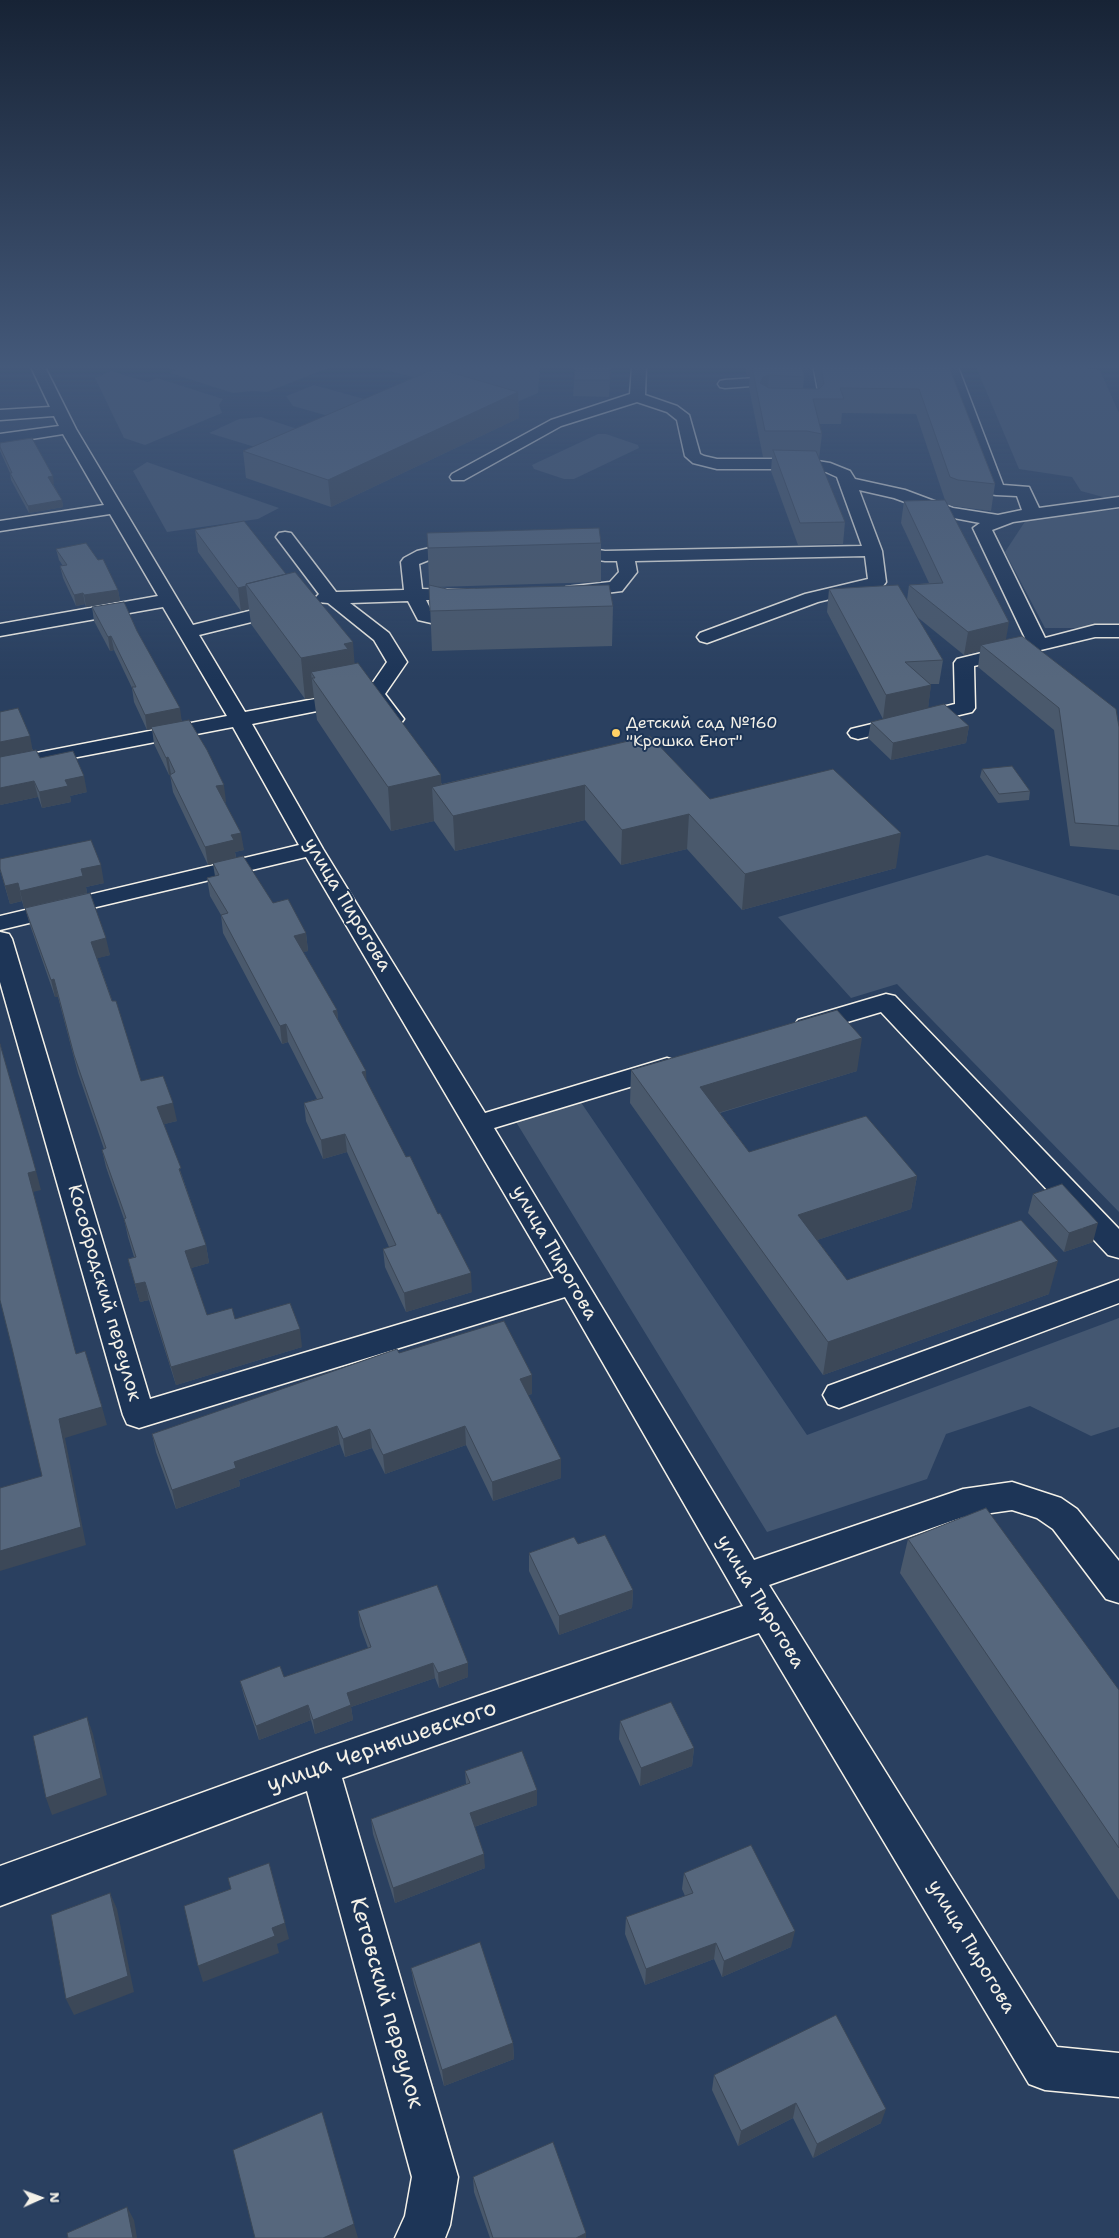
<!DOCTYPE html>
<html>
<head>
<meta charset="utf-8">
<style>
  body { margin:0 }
  #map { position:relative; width:1119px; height:2238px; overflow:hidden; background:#2a4060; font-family:"Shantell Sans",sans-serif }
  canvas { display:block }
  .north { position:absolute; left:15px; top:2173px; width:50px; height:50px; -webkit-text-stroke:4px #1d3557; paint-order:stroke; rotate:88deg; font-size:14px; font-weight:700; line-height:20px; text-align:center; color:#f4f1e8 }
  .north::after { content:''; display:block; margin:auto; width:18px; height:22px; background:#f4f1e8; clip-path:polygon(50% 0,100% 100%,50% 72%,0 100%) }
</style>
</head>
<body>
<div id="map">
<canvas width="1119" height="2238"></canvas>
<div class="north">N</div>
</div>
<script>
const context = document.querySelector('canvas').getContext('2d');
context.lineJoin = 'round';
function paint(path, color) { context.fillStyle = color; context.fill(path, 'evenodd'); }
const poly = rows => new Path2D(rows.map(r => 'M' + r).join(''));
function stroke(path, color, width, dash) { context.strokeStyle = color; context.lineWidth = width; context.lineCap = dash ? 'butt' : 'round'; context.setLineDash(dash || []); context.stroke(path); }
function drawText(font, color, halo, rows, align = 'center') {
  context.font = font + ' "Shantell Sans",sans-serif'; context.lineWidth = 4; context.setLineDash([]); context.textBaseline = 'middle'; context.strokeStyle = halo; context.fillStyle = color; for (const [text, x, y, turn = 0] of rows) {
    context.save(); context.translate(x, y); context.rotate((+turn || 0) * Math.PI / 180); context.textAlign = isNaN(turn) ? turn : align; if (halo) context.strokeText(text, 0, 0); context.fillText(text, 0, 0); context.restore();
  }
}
const green = poly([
  [166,367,331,367,267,392,252,391,233,393,170,373,175,370],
  [376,367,540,367,538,393,510,405],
  [976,367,1078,367,1100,370,1119,413,1119,499,1114,500,1081,491,1072,477,1019,469],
  [111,371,148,382,157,378,223,399,219,405,222,413,145,445,124,438,95,378],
  [314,385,386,405,349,422,293,406,286,396],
  [261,417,322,437,281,455,209,433,239,419],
  [598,434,606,434,638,445,639,448,574,479,564,479,534,469,532,465],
  [147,462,279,508,258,519,167,532,133,471],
  [1119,509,1119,628,1045,628,1005,552,1026,520],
  [987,855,1119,896,1119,1212,897,984,851,998,778,917],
  [578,1098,807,1435,1119,1318,1119,1427,1091,1436,1030,1406,946,1434,927,1479,767,1532,513,1117]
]);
const minor = poly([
  [31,367,45,367,76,429,193,625,285,602,292,604,294,608,292,612,199,635,245,712,352,692,359,694,362,698,359,702,352,704,252,724,323,849,485,1113,667,1058,676,1061,680,1067,676,1073,494,1128,754,1560,963,1489,1012,1482,1061,1498,1077,1509,1119,1561,1119,1603,1106,1599,1053,1529,1037,1518,1012,1510,963,1517,769,1585,1057,2047,1119,2053,1119,2097,1045,2090,1029,2084,759,1633,342,1778,458,2177,450,2225,445,2238,395,2238,405,2216,412,2177,307,1791,0,1906,0,1866,320,1750,743,1606,565,1297,139,1428,127,1424,123,1415,0,982,0,932,9,934,12,939,150,1399,554,1278,306,857,0,930,0,916,299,845,233,727,0,772,0,760,227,716,163,607,0,636,0,624,158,596,110,514,0,531,0,521,104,505,63,434,0,444,0,434,59,426,54,416,0,420,0,410,50,407,31,367],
  [632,367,646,367,645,395,677,406,689,415,700,454,704,456,717,459,805,459,830,463,850,471,855,479,905,490,953,508,998,515,1022,510,1017,496,996,495,990,494,988,490,944,367,958,367,1003,485,1029,487,1039,508,1119,497,1119,507,1013,522,992,530,1045,638,1095,625,1119,625,1119,637,1095,637,974,666,975,708,972,712,858,739,851,737,848,733,851,729,955,704,954,663,957,659,1027,642,973,528,980,523,943,516,894,498,859,490,882,551,886,582,883,586,818,602,707,643,700,641,697,637,700,633,805,594,868,579,865,556,635,561,637,572,622,591,573,597,566,595,564,591,566,587,610,582,619,572,617,561,605,561,559,554,556,550,559,546,565,545,605,551,862,546,837,477,826,472,805,469,717,469,693,463,685,456,677,420,667,412,637,402,561,426,464,480,452,480,450,477,452,474,551,420,630,394,632,367],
  [798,367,812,367,820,409,817,412,797,413,792,411,789,408,792,405,804,404,798,367],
  [786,376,791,377,793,380,791,383,725,388,720,387,718,384,720,381,725,380,786,376],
  [285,532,291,533,336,592,404,590,401,562,404,558,417,551,438,546,465,545,471,546,474,550,471,554,439,556,419,564,422,589,474,590,476,594,474,598,467,600,426,600,432,612,473,617,475,621,473,625,449,627,418,620,408,601,350,603,389,633,407,662,385,694,404,719,401,723,394,725,387,723,365,694,387,662,374,640,328,603,317,602,315,598,319,594,276,537,279,533,285,532],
  [886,994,895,996,1119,1229,1119,1258,1108,1255,881,1012,807,1034,798,1032,794,1026,798,1020,886,994],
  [1119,1280,1119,1303,839,1408,828,1404,823,1395,828,1386,1119,1280]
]);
const wall = poly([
  [575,367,611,367,609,397,573,396],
  [745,367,802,367,804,377,803,389,818,389,814,367,949,367,995,484,991,511,953,506,947,504,1006,640,1119,727,1119,850,1070,846,1054,730,978,667,980,651,964,655,916,616,943,660,939,684,931,684,928,708,969,726,966,743,891,760,868,738,871,722,883,719,827,612,829,589,907,600,909,585,929,583,901,523,904,501,945,500,916,414,842,413,841,424,819,424,822,434,819,459,845,522,843,544,798,545,771,471,772,457,763,457,749,388,750,376,747,376],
  [518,392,519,418,331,507,246,478,243,451],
  [0,443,54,484,53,484,62,500,63,507,29,513,11,480,10,473,0,451],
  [195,530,354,664,442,784,650,736,710,799,896,868,742,910,687,849,621,865,585,820,455,851,434,821,391,831,317,720,314,698,305,699,251,624,249,609,241,611,198,552],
  [427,533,601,543,601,582,436,587,447,589,613,606,612,646,432,651],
  [56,549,118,590,120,601,86,607,85,604,76,606,63,578,60,566,63,566,59,560],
  [92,607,137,631,182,721,226,802,225,802,244,850,235,852,236,857,273,903,306,933,308,951,303,952,337,1010,338,1020,367,1082,472,1292,406,1312,385,1267,383,1249,389,1247,347,1152,323,1159,306,1121,304,1103,317,1099,288,1042,282,1044,223,933,221,915,210,896,207,878,215,876,213,864,208,865,173,792,170,775,171,774,169,775,154,744,152,729,147,730,134,702,132,688,114,650,110,651,94,621],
  [0,712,40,758,87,792,70,796,71,802,42,808,38,797,0,805],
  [982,769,1030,791,1029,800,998,803,980,777],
  [0,859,104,883,86,887,87,893,110,955,97,958,141,1081,177,1121,164,1124,206,1245,209,1263,191,1268,207,1315,235,1319,302,1347,176,1385,149,1300,140,1302,128,1259,134,1257,128,1237,124,1219,106,1167,102,1150,104,1149,78,1073,58,997,55,997,30,925,25,908,24,908,22,901,10,904,0,870],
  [631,1070,857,1071,720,1113,749,1152,917,1176,911,1209,817,1240,847,1280,1049,1294,823,1375,630,1103],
  [1033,1194,1093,1242,1064,1252,1028,1213],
  [399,1353,532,1375,532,1394,528,1395,561,1478,493,1501,466,1445,385,1474,372,1448,345,1457,340,1444,239,1480,240,1486,176,1509,156,1452,152,1434],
  [908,1539,1119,1690,1119,1900,900,1573],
  [578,1544,633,1590,632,1608,559,1635,529,1571,529,1553],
  [358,1611,468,1677,439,1688,435,1678,351,1707,353,1720,315,1734,311,1720,259,1740,244,1696,240,1681,284,1677,368,1648,360,1626],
  [620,1721,694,1748,692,1766,640,1786,619,1739],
  [465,1771,537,1790,537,1805,474,1827,485,1868,395,1903,373,1834,371,1819,466,1784],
  [684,1873,791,1947,722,1977,714,1959,645,1985,625,1934,626,1917,685,1896,682,1889],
  [411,1968,513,2043,514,2059,444,2086,414,1984],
  [714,2075,881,2123,813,2158,793,2118,738,2146,712,2090],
  [473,2177,586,2233,586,2238,490,2238,474,2192]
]);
const shadedWall = poly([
  [610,367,611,367,609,397,610,380],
  [748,367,751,367,750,376,747,376],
  [752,367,769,375,767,399],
  [518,392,519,418,331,507,328,480],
  [53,476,54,484,50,484,48,477],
  [62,500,63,507,29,513,28,506],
  [246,586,249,609,241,611,238,588],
  [118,590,120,601,86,607,84,595],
  [83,593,85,604,76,606,74,595],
  [1009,622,1005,645,981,645,980,651,964,655,968,632],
  [111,636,114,650,110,651,108,637],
  [353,642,356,683,315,678,311,672,314,698,305,699,301,658,344,644],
  [931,685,928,709,883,719,886,695],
  [180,708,182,723,147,730,145,715],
  [969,726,966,743,891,760,893,743],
  [30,736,33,752,0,758,0,742],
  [168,757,171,774,169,775,166,758],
  [441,775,442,801,432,787,434,821,391,831,388,787],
  [84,776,87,792,70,796,71,802,42,808,39,792,65,780],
  [34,781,38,797,0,805,0,788],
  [224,785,226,802,219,803,216,786],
  [585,785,585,820,455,851,453,816],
  [689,814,687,849,621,865,622,830],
  [241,833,244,850,235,852,236,858,208,865,205,847,231,835],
  [901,833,896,868,742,910,745,874],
  [101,865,104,883,86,887,87,893,24,908,20,891,81,869],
  [18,883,22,901,10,904,5,886],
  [306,933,308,951,296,954,294,936],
  [106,938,110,955,95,959,91,942],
  [54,979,58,997,55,997,51,980],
  [337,1010,339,1029,333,1011],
  [286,1024,288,1042,282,1044,280,1026],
  [862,1038,857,1071,698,1119,700,1087],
  [366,1071,367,1089,362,1072],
  [173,1103,177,1121,161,1125,157,1107],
  [345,1134,347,1152,323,1159,321,1140],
  [36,1171,41,1190,33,1192,28,1173],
  [917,1176,911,1209,793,1248,798,1215],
  [1098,1223,1093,1242,1064,1252,1069,1233],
  [206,1245,209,1263,188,1269,185,1251],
  [1058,1261,1049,1294,823,1375,828,1342],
  [471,1273,472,1292,406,1312,404,1293],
  [145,1282,149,1300,140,1302,135,1284],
  [300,1329,302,1347,176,1385,171,1367],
  [532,1375,532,1394,520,1397,520,1379],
  [102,1407,107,1425,65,1438,86,1545,0,1571,0,1551,81,1527,59,1419],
  [337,1426,340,1444,239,1480,240,1486,176,1509,172,1490,234,1462],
  [465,1426,466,1445,385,1474,383,1455],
  [370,1429,372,1448,345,1457,343,1439],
  [561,1459,561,1478,493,1501,492,1482],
  [633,1590,632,1608,559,1635,559,1616],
  [433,1663,435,1678,351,1707,353,1720,315,1734,313,1720,347,1693],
  [468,1663,468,1677,439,1688,438,1673],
  [308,1705,311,1720,259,1740,256,1726],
  [87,1717,93,1734,107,1795,52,1815,46,1798],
  [694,1748,692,1766,640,1786,641,1768],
  [537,1790,537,1805,471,1828,470,1813],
  [484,1854,485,1868,395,1903,393,1888],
  [110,1893,117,1909,134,1992,74,2015,66,1999],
  [285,1923,289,1939,277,1944,279,1953,203,1982,198,1966,272,1928],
  [795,1931,791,1947,722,1977,724,1961],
  [716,1943,714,1959,645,1985,646,1969],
  [513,2043,514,2059,444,2086,442,2070],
  [796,2103,793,2118,738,2146,741,2131],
  [886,2109,881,2123,813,2158,817,2144],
  [127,2207,134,2220,137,2238,133,2238],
  [354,2224,358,2238,323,2238],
  [586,2233,586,2238,576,2238]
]);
const building = poly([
  [575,367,610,367,610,380,574,380,575,367],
  [752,367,802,367,804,377,769,375,763,377,760,383,769,388,819,389,824,384,821,367,949,367,995,484,958,480,950,477,919,389,840,388,844,399,813,399,822,434,807,431,765,431,752,367],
  [436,368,518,392,328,480,243,451,436,368],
  [32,438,53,476,48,477,62,500,28,506,10,473,12,473,0,447,0,443,32,438],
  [773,450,816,451,845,522,800,523,773,450],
  [945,500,1009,622,968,632,909,585,943,583,904,501,945,500],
  [244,521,286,574,246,584,246,586,238,588,195,530,244,521],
  [599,528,601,543,428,548,427,533,599,528],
  [86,543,98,560,103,559,118,590,84,595,83,593,74,595,60,566,67,565,56,549,86,543],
  [295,572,353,642,344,644,348,649,301,658,246,584,295,572],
  [429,585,447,589,609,585,613,606,430,611,429,585],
  [898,585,943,660,905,662,931,685,886,695,829,589,898,585],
  [124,602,137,631,180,708,145,715,132,687,136,687,111,636,108,637,92,607,124,602],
  [1022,636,1116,709,1119,727,1119,826,1075,823,1059,708,981,645,1022,636],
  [358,663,441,775,388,787,312,678,315,678,311,672,358,663],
  [944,704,969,726,893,743,871,722,944,704],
  [18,708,30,736,0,742,0,712,18,708],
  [189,720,207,750,224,785,216,786,241,833,231,835,234,840,205,847,170,775,175,772,168,757,166,758,151,727,189,720],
  [650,736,710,799,833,769,901,833,745,874,689,814,622,830,585,785,453,816,432,787,650,736],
  [36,750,40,758,73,751,84,776,65,780,68,786,39,792,34,781,0,788,0,757,36,750],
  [1012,766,1030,791,999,794,982,769,1012,766],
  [91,840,101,865,81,869,83,876,20,891,18,883,5,886,0,869,0,859,91,840],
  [243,856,273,903,288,899,306,933,294,936,337,1010,333,1011,366,1071,362,1072,406,1157,410,1156,438,1214,440,1213,471,1273,404,1293,383,1249,396,1245,345,1134,321,1140,304,1103,323,1098,286,1024,280,1026,221,915,228,913,207,878,219,875,213,863,243,856],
  [90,893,106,938,91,942,112,1001,116,1001,141,1081,163,1076,173,1103,157,1107,181,1168,179,1169,206,1245,185,1251,207,1315,232,1308,235,1319,290,1303,300,1329,171,1367,145,1282,135,1284,128,1259,136,1257,124,1219,126,1218,102,1150,106,1148,74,1055,54,979,51,980,25,908,90,893],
  [837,1010,862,1038,700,1087,749,1152,866,1116,917,1176,798,1215,847,1280,1021,1220,1058,1261,828,1342,631,1070,837,1010],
  [0,1044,36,1171,28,1173,76,1354,85,1351,102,1407,59,1419,81,1527,0,1551,0,1488,42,1476,12,1348,0,1300,0,1044],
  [1062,1184,1098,1223,1069,1233,1033,1194,1062,1184],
  [504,1321,532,1375,520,1379,561,1459,492,1482,465,1426,383,1455,370,1429,343,1439,337,1426,234,1462,236,1468,172,1490,152,1434,397,1349,399,1353,504,1321],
  [986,1508,1119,1690,1119,1848,908,1539,986,1508],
  [605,1535,633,1590,559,1616,529,1553,574,1537,578,1544,605,1535],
  [437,1585,468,1663,438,1673,433,1663,347,1693,351,1705,313,1720,308,1705,256,1726,240,1681,280,1666,284,1677,371,1647,358,1611,437,1585],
  [671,1702,694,1748,641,1768,620,1721,671,1702],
  [87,1717,101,1778,46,1798,33,1736,87,1717],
  [522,1751,537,1790,470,1813,484,1854,393,1888,371,1819,470,1783,465,1771,522,1751],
  [751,1845,795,1931,724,1961,716,1943,646,1969,626,1917,693,1893,684,1873,751,1845],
  [269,1863,285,1923,272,1928,275,1936,198,1966,184,1906,231,1889,228,1878,269,1863],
  [110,1893,128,1976,66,1999,51,1915,110,1893],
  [480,1942,513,2043,442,2070,411,1968,480,1942],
  [836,2015,886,2109,817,2144,796,2103,741,2131,714,2075,836,2015],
  [322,2112,354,2224,323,2238,255,2238,233,2150,322,2112],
  [553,2142,586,2233,576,2238,493,2238,473,2177,553,2142],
  [127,2207,133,2238,68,2238,67,2233,127,2207]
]);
const markers = [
  [616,733,5,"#ffd166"]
];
const farPoinames = [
  ["Детский сад №160",626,724],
  ["\"Крошка Енот\"",626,742]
];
const streetNames = [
  ["улица Пирогова",347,905,59],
  ["улица Пирогова",554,1253,60],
  ["Кособродский переулок",104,1293,74],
  ["улица Пирогова",760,1602,59],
  ["улица Пирогова",971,1947,59]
];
const nearStreetnames = [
  ["улица Чернышевского",382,1747,-19],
  ["Кетовский переулок",386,2003,74]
];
paint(green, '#445771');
stroke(minor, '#f4f1e8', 3);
paint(minor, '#1d3557');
paint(wall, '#4a596c');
paint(shadedWall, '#3c4858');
paint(building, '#56677d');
stroke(building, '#3c4858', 1);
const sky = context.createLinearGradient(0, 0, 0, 680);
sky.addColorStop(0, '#172335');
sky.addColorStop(0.54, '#44597a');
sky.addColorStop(1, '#44597a00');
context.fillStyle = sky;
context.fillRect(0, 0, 1119, 680);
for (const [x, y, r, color] of markers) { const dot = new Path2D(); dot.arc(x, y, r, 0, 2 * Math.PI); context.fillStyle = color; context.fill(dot); stroke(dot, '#1d3557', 2); }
drawText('16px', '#f4f1e8', '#1d3557', farPoinames, 'left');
drawText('19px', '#f4f1e8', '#1d3557', streetNames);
drawText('22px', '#f4f1e8', '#1d3557', nearStreetnames);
</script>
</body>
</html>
